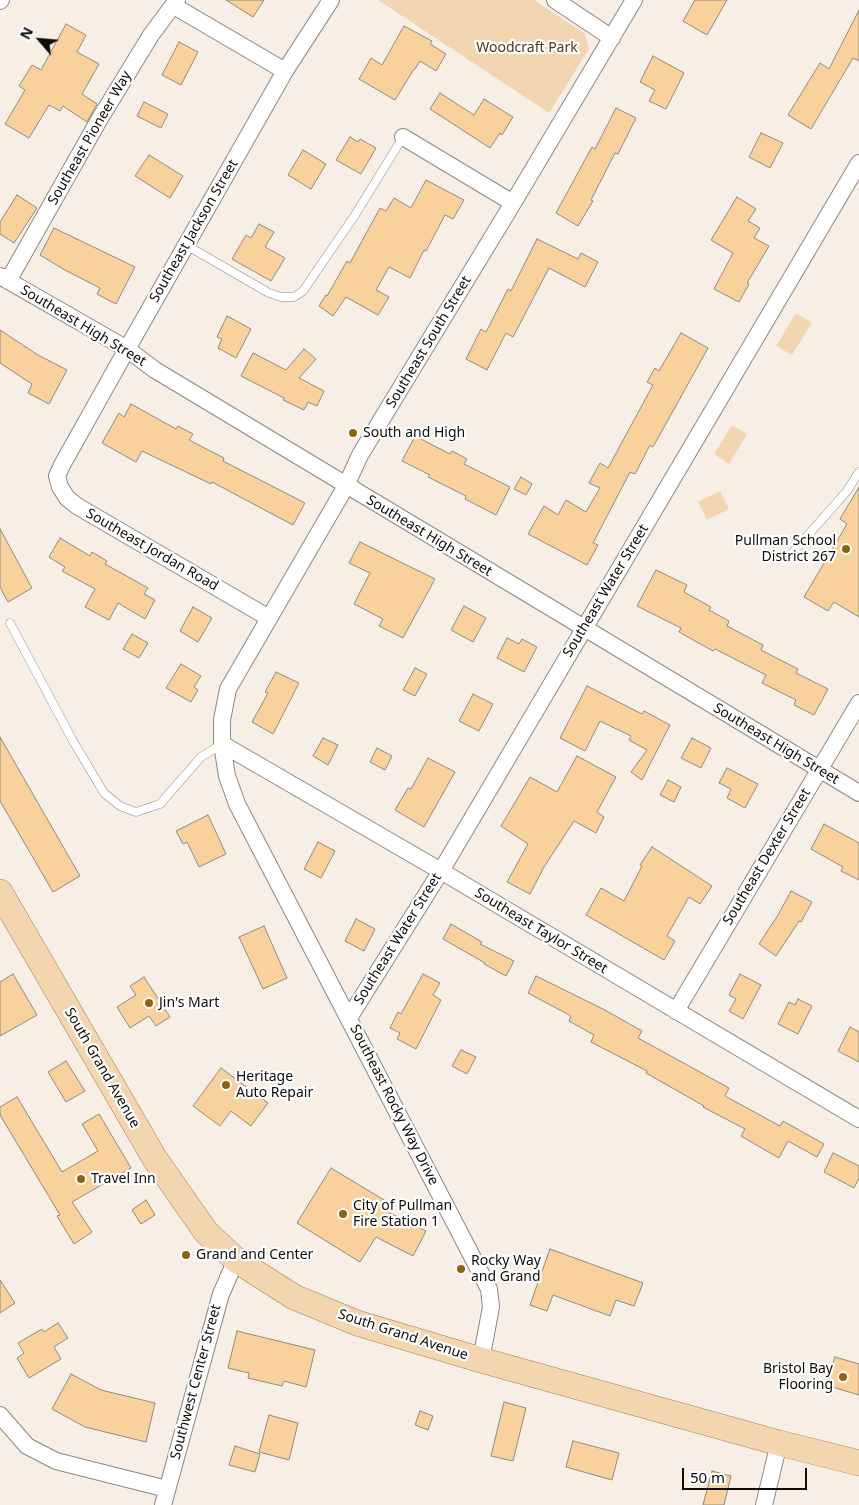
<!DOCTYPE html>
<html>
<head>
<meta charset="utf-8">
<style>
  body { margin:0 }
  #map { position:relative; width:859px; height:1505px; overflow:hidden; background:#f7efe6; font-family:"Noto Sans",sans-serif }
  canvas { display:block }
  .north { position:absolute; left:15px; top:15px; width:50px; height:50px; -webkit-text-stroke:4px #fff; paint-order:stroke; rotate:297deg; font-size:14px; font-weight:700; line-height:20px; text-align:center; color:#0e0c09 }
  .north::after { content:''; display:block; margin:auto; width:18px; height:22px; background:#0e0c09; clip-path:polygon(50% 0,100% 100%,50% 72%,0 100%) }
  .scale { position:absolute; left:682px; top:1468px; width:125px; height:22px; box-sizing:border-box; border:2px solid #0e0c09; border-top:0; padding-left:6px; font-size:15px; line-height:18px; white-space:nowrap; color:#0e0c09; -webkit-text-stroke:4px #fff; paint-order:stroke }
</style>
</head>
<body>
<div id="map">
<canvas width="859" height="1505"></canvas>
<div class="north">N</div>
<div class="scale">50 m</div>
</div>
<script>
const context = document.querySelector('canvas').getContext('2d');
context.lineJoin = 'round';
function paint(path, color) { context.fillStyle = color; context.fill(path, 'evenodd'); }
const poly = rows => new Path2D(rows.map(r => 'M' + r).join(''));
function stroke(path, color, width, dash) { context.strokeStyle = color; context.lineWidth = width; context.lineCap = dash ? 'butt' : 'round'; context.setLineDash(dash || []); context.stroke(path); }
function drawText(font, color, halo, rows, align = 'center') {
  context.font = font + ' "Noto Sans",sans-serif'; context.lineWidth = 4.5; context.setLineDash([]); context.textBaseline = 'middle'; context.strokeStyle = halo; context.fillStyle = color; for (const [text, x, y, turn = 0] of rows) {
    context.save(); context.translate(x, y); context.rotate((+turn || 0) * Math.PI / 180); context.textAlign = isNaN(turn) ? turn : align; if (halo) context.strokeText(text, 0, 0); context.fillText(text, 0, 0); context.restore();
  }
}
const green = poly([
  [378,0,534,0,585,34,589,49,549,113],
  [796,313,812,323,792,355,776,346],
  [732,425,747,434,729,464,714,454],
  [720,491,729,509,707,520,698,502]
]);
const building = poly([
  [226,0,264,0,253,17,226,0],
  [695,0,727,0,707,35,683,21,695,0],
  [859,10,859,61,853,58,811,129,788,115,820,63,829,69,859,10],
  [66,24,86,35,77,52,99,64,82,94,97,104,87,122,63,106,60,111,49,105,29,138,5,124,25,90,19,86,32,65,41,70,66,24],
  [404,26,432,41,430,44,446,54,436,71,420,61,415,69,414,69,395,100,359,79,371,58,382,65,404,26],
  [179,42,198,52,181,85,162,75,179,42],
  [653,56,684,73,666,109,649,101,655,90,640,82,653,56],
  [440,93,474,115,484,99,513,117,502,135,500,133,490,148,430,109,440,93],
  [144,102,168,114,161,128,137,116,144,102],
  [616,108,636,118,618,154,615,153,591,200,593,201,578,226,556,213,592,147,595,149,616,108],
  [761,133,783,143,770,168,749,157,761,133],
  [350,137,358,142,360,139,376,148,361,174,336,160,350,137],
  [303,150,326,164,311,189,288,175,303,150],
  [149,155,183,176,170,198,135,176,149,155],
  [426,180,464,200,453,219,445,215,426,251,424,250,410,278,389,267,376,290,389,297,378,315,346,297,333,316,319,306,326,295,327,296,347,261,350,263,380,208,386,211,394,198,411,208,426,180],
  [17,195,37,208,14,243,0,234,0,222,17,195],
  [737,197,756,209,748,221,760,228,754,238,769,246,747,283,749,284,739,302,714,289,733,253,711,240,737,197],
  [259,224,274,232,265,247,285,258,271,281,232,259,246,235,251,238,259,224],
  [54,228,135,267,116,304,97,294,100,288,63,269,40,255,54,228],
  [537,239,578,259,581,253,598,262,585,287,549,268,513,337,506,333,487,370,466,359,481,329,486,332,508,289,511,291,537,239],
  [227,316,251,329,236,358,218,348,222,339,217,337,227,316],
  [0,330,38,355,67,370,49,404,28,393,32,384,0,363,0,330],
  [681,333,708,348,653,447,650,445,635,474,630,472,593,543,598,545,587,565,528,534,544,506,558,515,566,500,586,512,600,488,589,483,600,463,608,468,653,385,647,382,655,368,659,371,681,333],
  [304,349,316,359,299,378,324,391,317,406,308,402,304,410,283,400,284,398,241,376,253,353,286,370,304,349],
  [131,404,176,429,178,426,193,434,189,440,224,458,223,461,305,503,293,525,212,482,211,484,142,451,136,462,102,443,119,413,124,417,131,404],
  [415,436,450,454,452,451,467,459,464,464,510,487,496,515,465,499,466,496,428,477,430,475,402,461,415,436],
  [521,477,532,484,526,495,514,489,521,477],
  [859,487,859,617,834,602,828,611,804,597,847,524,840,519,859,487],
  [0,529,32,588,8,602,0,587,0,529],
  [60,538,90,556,92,552,107,561,105,564,148,588,144,594,155,600,145,619,118,603,109,620,85,607,95,589,62,571,65,567,49,557,60,538],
  [360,542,435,579,403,638,379,626,383,619,354,604,370,573,349,563,360,542],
  [656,570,687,585,684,592,711,607,709,610,729,621,727,626,763,645,761,650,798,669,796,673,828,689,814,715,794,705,796,700,762,683,766,675,715,649,713,651,679,632,681,628,637,606,656,570],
  [464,606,486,618,473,642,451,630,464,606],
  [193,607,212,618,198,642,180,631,193,607],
  [132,634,148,643,139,658,123,649,132,634],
  [507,638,519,644,522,639,537,647,524,672,497,658,507,638],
  [181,664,201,676,194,687,198,690,191,702,166,688,181,664],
  [415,668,427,674,415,696,403,690,415,668],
  [276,672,299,683,273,734,252,722,268,693,265,692,276,672],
  [587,686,642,714,644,711,670,725,642,780,631,772,647,750,629,740,631,736,600,721,585,751,560,738,587,686],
  [473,694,493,704,479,731,459,721,473,694],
  [0,737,80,876,53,892,0,801,0,737],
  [323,738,338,745,328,765,313,756,323,738],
  [692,738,711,748,701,768,681,758,692,738],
  [377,748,392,756,385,770,370,762,377,748],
  [577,756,616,777,597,812,604,817,596,833,574,821,544,867,530,894,507,882,528,844,501,826,530,777,557,792,577,756],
  [428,758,455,772,424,827,395,810,408,788,411,789,428,758],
  [727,768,758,784,745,808,727,798,731,789,719,783,727,768],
  [668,780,681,787,674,802,660,795,668,780],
  [208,815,226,854,199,867,187,842,183,844,176,831,208,815],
  [824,824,859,843,859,880,841,871,843,867,811,849,824,824],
  [318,842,335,851,321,878,304,869,318,842],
  [652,847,712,886,700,904,689,897,667,936,675,941,664,960,586,915,601,888,624,901,642,866,640,865,652,847],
  [791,891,812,902,801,922,799,921,776,956,759,944,778,915,791,891],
  [356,919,375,929,364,951,345,941,356,919],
  [451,924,482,942,480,944,514,961,506,976,484,964,485,963,443,939,451,924],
  [264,926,287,978,263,989,239,937,264,926],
  [13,974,37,1015,0,1036,0,982,13,974],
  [423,974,440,983,433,995,441,1000,416,1049,397,1039,400,1033,390,1028,398,1012,401,1014,423,974],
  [740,974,761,985,743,1019,729,1011,736,999,729,995,740,974],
  [536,976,603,1009,642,1031,638,1038,729,1088,725,1096,780,1126,783,1121,824,1144,817,1157,788,1141,779,1158,741,1136,745,1129,703,1107,704,1106,646,1073,647,1071,591,1042,594,1035,569,1021,571,1016,528,993,536,976],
  [144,977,170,1017,156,1026,149,1016,130,1028,117,1007,136,995,130,986,144,977],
  [798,999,812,1006,798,1034,778,1024,789,1002,795,1005,798,999],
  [850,1027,859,1032,859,1062,838,1051,850,1027],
  [461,1050,476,1057,467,1074,452,1066,461,1050],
  [66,1061,85,1091,66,1102,48,1072,66,1061],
  [221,1068,268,1103,251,1126,231,1111,220,1126,193,1106,221,1068],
  [17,1097,62,1172,98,1151,82,1124,99,1114,131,1168,72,1202,92,1232,74,1244,57,1216,60,1215,0,1115,0,1107,17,1097],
  [833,1153,859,1166,859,1178,854,1188,824,1172,833,1153],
  [331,1168,394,1206,390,1213,426,1231,413,1256,376,1237,360,1262,297,1223,331,1168],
  [146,1200,155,1215,141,1224,132,1210,146,1200],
  [550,1249,643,1283,634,1306,616,1300,610,1316,553,1295,547,1311,530,1305,550,1249],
  [0,1280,15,1303,0,1313,0,1280],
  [58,1323,68,1338,54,1347,61,1359,29,1378,17,1358,24,1353,18,1343,42,1329,44,1332,58,1323],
  [237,1331,315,1350,306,1387,284,1381,282,1386,248,1378,249,1373,228,1368,237,1331],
  [835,1357,859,1364,859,1395,826,1385,835,1357],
  [71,1374,101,1390,155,1403,146,1442,85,1427,52,1409,71,1374],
  [504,1402,526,1408,513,1461,491,1456,504,1402],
  [420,1411,433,1416,428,1430,415,1425,420,1411],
  [269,1415,298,1423,289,1460,259,1452,269,1415],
  [573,1441,619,1453,612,1480,566,1467,573,1441],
  [235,1446,260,1454,255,1472,229,1465,235,1446],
  [712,1471,731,1476,724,1505,703,1505,712,1471]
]);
const lane = poly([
  [186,245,269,293,281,297,294,297,303,291,355,215,403,137],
  [794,551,847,491,859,472],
  [10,623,73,741,104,793,120,806,136,812,160,804,201,757,222,744]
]);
const street = poly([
  [555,0,612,38],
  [0,1,1,0],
  [174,6,285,71],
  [403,137,513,203],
  [0,276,127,349,155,370,859,793],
  [8,281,99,120,151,35,177,0],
  [269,618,77,506,67,498,60,487,57,476,62,465,127,349,285,71,331,0],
  [222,744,441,871,859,1119],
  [676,1011,859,703],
  [349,1018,441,871,859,163],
  [481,1360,491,1307,489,1289,237,804,227,776,222,744,222,720,228,689,346,486,360,455,513,203,634,0],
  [0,1415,27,1446,56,1461,167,1489],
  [163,1505,221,1294,236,1260],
  [764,1505,779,1443]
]);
const primary = poly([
  [0,892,155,1159,206,1232,236,1260,294,1297,357,1323,481,1360,779,1443,859,1463]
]);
const markers = [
  [353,433,5,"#92610f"],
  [846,549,5,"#92610f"],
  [149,1003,5,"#92610f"],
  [226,1085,5,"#92610f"],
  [81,1179,5,"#92610f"],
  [343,1214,5,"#92610f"],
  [186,1255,5,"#92610f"],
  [461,1269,5,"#92610f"],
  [843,1377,5,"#92610f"]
];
const parkNames = [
  ["Woodcraft Park",527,48]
];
const streetNames = [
  ["Southeast Pioneer Way",90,138,-60],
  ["Southeast Jackson Street",194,231,-60],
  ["Southeast High Street",83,326,31],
  ["Southeast South Street",429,342,-59],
  ["Southeast High Street",429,536,31],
  ["Southeast Jordan Road",152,550,30],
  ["Southeast Water Street",606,591,-59],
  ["Southeast High Street",776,744,31],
  ["Southeast Dexter Street",767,857,-59],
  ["Southeast Taylor Street",541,931,31],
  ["Southeast Water Street",398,939,-58],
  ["South Grand Avenue",102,1068,60],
  ["Southeast Rocky Way Drive",394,1105,63],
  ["South Grand Avenue",403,1335,18],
  ["Southwest Center Street",196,1382,-75]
];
const poiNames = [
  ["South and High",363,433],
  ["Pullman School",836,541,"right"],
  ["District 267",836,557,"right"],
  ["Jin's Mart",159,1003],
  ["Heritage",236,1077],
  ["Auto Repair",236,1093],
  ["Travel Inn",91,1179],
  ["City of Pullman",353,1206],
  ["Fire Station 1",353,1222],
  ["Grand and Center",196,1255],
  ["Rocky Way",471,1261],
  ["and Grand",471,1277],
  ["Bristol Bay",833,1369,"right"],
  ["Flooring",833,1385,"right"]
];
paint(green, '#f2d6b2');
paint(building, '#f9d19d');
stroke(building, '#908a81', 1);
stroke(lane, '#8f8880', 9);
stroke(street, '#8f8880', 18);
stroke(primary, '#9e7e52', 26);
stroke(lane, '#fff', 8);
stroke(street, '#fff', 16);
stroke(primary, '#f3d6af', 25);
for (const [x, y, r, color] of markers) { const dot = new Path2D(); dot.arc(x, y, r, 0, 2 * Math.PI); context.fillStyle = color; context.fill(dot); stroke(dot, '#fff', 2); }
drawText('14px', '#51370e', '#fff', parkNames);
drawText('14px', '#0e0c09', '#fff', streetNames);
drawText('14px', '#0e0c09', '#fff', poiNames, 'left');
</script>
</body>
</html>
